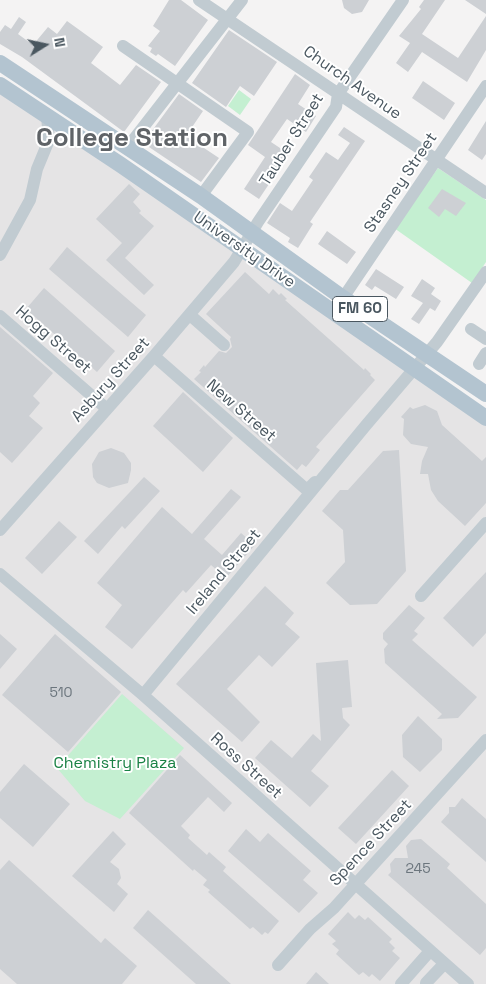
<!DOCTYPE html>
<html>
<head>
<meta charset="utf-8">
<style>
  body { margin:0 }
  #map { position:relative; width:486px; height:984px; overflow:hidden; background:#f4f3f3; font-family:"Space Grotesk",sans-serif }
  canvas { display:block }
  .north { position:absolute; left:20px; top:20px; width:50px; height:50px; -webkit-text-stroke:4px #fff; paint-order:stroke; rotate:80deg; font-size:14px; font-weight:700; line-height:20px; text-align:center; color:#4a5760 }
  .north::after { content:''; display:block; margin:auto; width:18px; height:22px; background:#4a5760; clip-path:polygon(50% 0,100% 100%,50% 72%,0 100%) }
</style>
</head>
<body>
<div id="map">
<canvas width="486" height="984"></canvas>
<div class="north">N</div>
</div>
<script>
const context = document.querySelector('canvas').getContext('2d');
context.lineJoin = 'round';
function paint(path, color) { context.fillStyle = color; context.fill(path, 'evenodd'); }
const poly = rows => new Path2D(rows.map(r => 'M' + r).join(''));
function stroke(path, color, width, dash) { context.strokeStyle = color; context.lineWidth = width; context.lineCap = dash ? 'butt' : 'round'; context.setLineDash(dash || []); context.stroke(path); }
function drawText(font, color, halo, rows, align = 'center') {
  context.font = font + ' "Space Grotesk",sans-serif'; context.lineWidth = 4; context.setLineDash([]); context.textBaseline = 'middle'; context.strokeStyle = halo; context.fillStyle = color; for (const [text, x, y, turn = 0] of rows) {
    context.save(); context.translate(x, y); context.rotate((+turn || 0) * Math.PI / 180); context.textAlign = isNaN(turn) ? turn : align; if (halo) context.strokeText(text, 0, 0); context.fillText(text, 0, 0); context.restore();
  }
}
const education = poly([
  [0,92,290,284,486,424,486,984,0,984]
]);
const green = poly([
  [239,90,251,99,240,115,228,106],
  [438,168,486,200,486,262,472,283,394,228],
  [122,694,184,748,120,819,85,801,57,768]
]);
const building = poly([
  [169,0,181,0,208,20,175,66,158,54,156,56,150,52,152,48,148,46,160,31,153,26],
  [342,0,369,0,362,12,352,14,344,8],
  [424,0,445,0,422,34,458,58,486,16,486,50,467,82,422,52,408,72,396,63,410,43,399,36,421,9,419,7],
  [465,0,486,0,486,14],
  [19,17,26,22,18,34,33,45,48,27,57,34,67,21,103,47,91,63,120,85,136,65,161,82,124,132,22,57,0,44,0,32,5,25,11,29],
  [229,30,277,62,254,96,240,86,226,107,192,83],
  [295,74,310,85,298,104,316,116,306,132,287,119,271,142,289,154,259,199,244,189,265,157,248,145],
  [423,81,455,103,444,120,412,98],
  [179,94,203,111,186,136,219,158,201,182,143,143],
  [486,121,486,154,482,160,468,150],
  [344,127,365,141,310,222,313,224,298,248,288,242,290,238,267,223,280,203,292,211,313,180,309,177,326,152,338,160,350,143,338,135],
  [129,184,140,194,133,202,141,211,139,213,154,226,125,258,154,285,144,295,106,260,122,243,96,219],
  [442,189,466,203,456,216,445,209,439,217,428,208],
  [327,231,356,252,347,264,318,244],
  [67,247,146,315,128,337,49,269],
  [376,269,404,287,396,299,375,286,372,290,365,285],
  [245,272,269,294,273,289,279,295,281,293,287,299,285,300,364,370,365,368,371,374,370,375,375,380,316,447,320,450,306,467,302,464,297,470,194,379,201,372,199,371,204,365,205,367,219,351,226,353,232,347,230,339,231,337,206,314],
  [422,279,435,288,431,294,441,301,435,311,430,308,419,324,411,319,423,303,411,296],
  [44,288,115,351,97,372,26,309],
  [0,327,53,373,33,396,40,403,29,416,43,428,12,463,0,452],
  [183,392,233,438,203,472,153,426],
  [425,405,437,411,442,425,482,461,486,457,486,503,465,526,438,501,431,490,428,474,420,474,422,461,428,447,411,444,403,435,404,419,401,417,410,407,413,409],
  [111,448,124,453,131,463,131,470,128,483,109,488,97,483,93,477,92,464,99,452],
  [399,450,406,571,377,604,350,605,326,583,345,562,343,530,322,511,340,490,348,490,383,451],
  [144,477,160,491,125,529,122,526,98,554,84,541],
  [231,489,241,497,204,539,222,555,241,533,255,545,226,578,211,565,186,593,183,590,132,649,105,627,122,605,97,583,162,507,192,534],
  [59,521,77,537,42,574,25,558],
  [486,572,486,633,473,647,443,618],
  [265,586,294,613,285,624,300,637,272,667,259,655,227,689,260,722,242,742,176,684],
  [409,605,425,618,414,631,418,634,412,640,477,697,458,718,437,719,442,714,385,663,384,649,388,644,383,639,383,633],
  [0,634,17,649,0,669],
  [55,634,121,692,68,752,2,695],
  [348,660,352,707,342,708,343,718,350,725,311,771,329,786,310,807,255,758,271,740,292,758,313,734,321,741,316,663],
  [418,716,442,739,442,750,420,772,403,757,402,735],
  [180,755,232,803,224,812,208,797,181,826,190,835,188,838,207,855,209,852,226,867,223,871,279,921,268,934,265,932,262,935,253,927,250,929,208,892,210,890,203,885,207,880,194,869,193,871,129,813],
  [24,764,70,804,33,847,0,818,0,792],
  [392,770,409,786,356,844,338,828],
  [462,798,486,819,486,862,441,822,449,813,449,807,455,807],
  [246,829,260,842,268,833,311,871,303,880,318,893,299,913,228,851],
  [113,831,126,844,110,862,119,869,121,878,117,884,128,894,114,912,72,876],
  [421,839,450,864,447,868,486,904,486,948,480,955,388,875,391,872,390,864,395,858,408,858,406,846,411,840],
  [9,860,101,943,105,938,137,966,122,984,17,984,0,969,0,870],
  [148,910,231,984,196,984,133,928],
  [348,912,355,919,359,915,365,920,368,917,392,939,389,942,395,948,392,951,400,958,380,981,372,974,369,977,363,972,359,975,336,954,339,950,332,944,336,941,328,934],
  [316,972,329,984,306,984]
]);
const minor = poly([
  [199,0,486,193],
  [123,46,248,132,201,196],
  [134,139,242,0],
  [0,255,30,200,37,169,49,140,47,116],
  [343,298,486,86],
  [190,315,224,345],
  [0,316,107,409],
  [471,329,486,339],
  [154,356,307,490,315,482],
  [479,364,486,353],
  [0,530,154,356,234,262,258,222,336,107,338,94,403,0],
  [0,574,143,695,468,984],
  [421,596,486,523],
  [143,695,367,424,437,342,486,272],
  [278,965,310,929,334,908,486,740],
  [426,983,444,964],
  [401,984,430,951]
]);
const major = poly([
  [0,63,201,196,343,298,486,394],
  [0,85,121,165,486,418]
]);
const numberNames = [
  ["510",61,693],
  ["245",418,869]
];
const shields = [
  [360,309,55]
];
const shieldNames = [
  ["FM 60",360,309]
];
const streetNames = [
  ["Church Avenue",352,83,35],
  ["Tauber Street",292,140,-58],
  ["Stasney Street",401,183,-56],
  ["University Drive",244,250,35],
  ["Hogg Street",53,340,41],
  ["Asbury Street",111,380,-48],
  ["New Street",241,411,41],
  ["Ireland Street",224,572,-50],
  ["Ross Street",246,766,42],
  ["Spence Street",371,843,-47]
];
const parkNames = [
  ["Chemistry Plaza",115,764]
];
const townNames = [
  ["College Station",132,139]
];
paint(education, '#e5e4e5');
paint(green, '#c4efd1');
paint(building, '#cdd0d4');
stroke(minor, '#c1cbd1', 12);
stroke(major, '#b3c4d0', 16);
drawText('14px', '#6b757d', null, numberNames);
for (const [x, y, w] of shields) { const box = new Path2D(); box.roundRect(x - w / 2, y - 12.5, w, 25, 4); context.fillStyle = '#fff'; context.fill(box); stroke(box, '#4a5760', 1); }
drawText('bold 15px', '#4a5760', null, shieldNames);
drawText('16px', '#4a5760', '#fff', streetNames);
drawText('16px', '#1a8245', '#fff', parkNames);
drawText('bold 26px', '#5f6367', '#fff', townNames);
</script>
</body>
</html>
